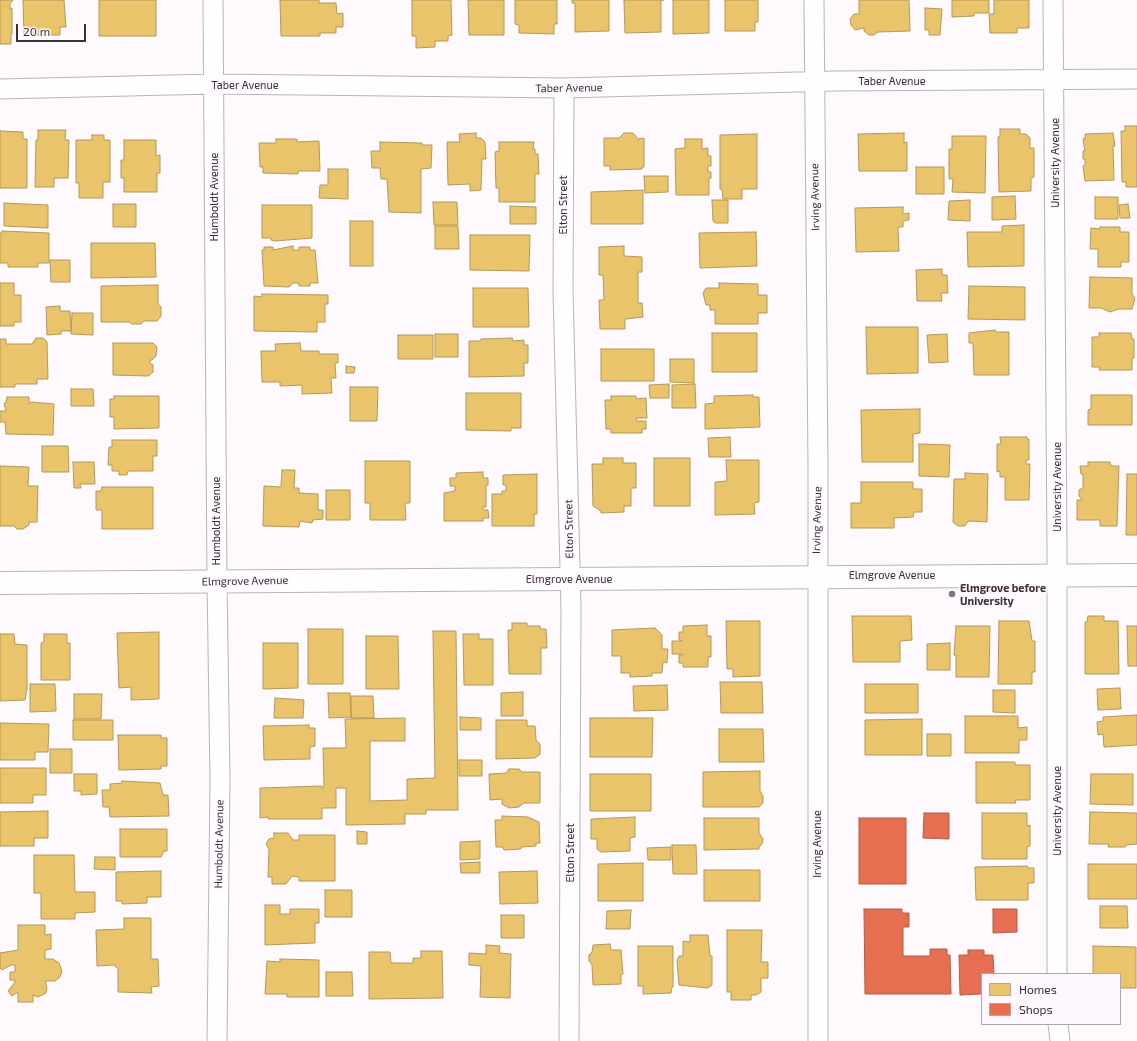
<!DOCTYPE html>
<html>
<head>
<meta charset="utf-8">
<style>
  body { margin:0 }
  #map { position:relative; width:1137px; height:1041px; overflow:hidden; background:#fdf9fd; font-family:"Exo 2",sans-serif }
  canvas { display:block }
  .legend { position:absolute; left:981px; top:973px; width:140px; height:52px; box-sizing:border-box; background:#fff7fe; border:1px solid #afa7ae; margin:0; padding:5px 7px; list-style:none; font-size:12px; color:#383037 }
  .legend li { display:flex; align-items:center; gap:8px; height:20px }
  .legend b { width:20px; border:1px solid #afa7ae }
  .scale { position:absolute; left:16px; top:24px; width:70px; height:18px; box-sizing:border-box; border:2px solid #383037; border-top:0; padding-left:5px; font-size:12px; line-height:14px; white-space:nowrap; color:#383037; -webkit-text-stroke:3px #fff7fe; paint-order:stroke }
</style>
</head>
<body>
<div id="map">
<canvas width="1137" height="1041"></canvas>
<ul class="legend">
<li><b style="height:11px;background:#e9c46a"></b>Homes</li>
<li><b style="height:11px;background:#e76f51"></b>Shops</li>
</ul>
<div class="scale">20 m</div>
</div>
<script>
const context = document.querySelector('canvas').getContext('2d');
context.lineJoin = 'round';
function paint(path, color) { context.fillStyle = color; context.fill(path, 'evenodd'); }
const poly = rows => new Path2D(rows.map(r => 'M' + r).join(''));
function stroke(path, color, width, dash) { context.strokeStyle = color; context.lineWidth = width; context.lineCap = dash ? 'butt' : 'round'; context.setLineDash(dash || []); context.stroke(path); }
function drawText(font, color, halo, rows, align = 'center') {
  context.font = font + ' "Exo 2",sans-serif'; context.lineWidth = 4; context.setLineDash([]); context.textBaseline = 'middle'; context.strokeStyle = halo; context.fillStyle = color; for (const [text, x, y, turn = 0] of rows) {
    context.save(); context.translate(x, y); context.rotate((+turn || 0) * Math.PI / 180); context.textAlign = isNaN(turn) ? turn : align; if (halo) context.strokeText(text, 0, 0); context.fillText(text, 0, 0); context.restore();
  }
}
const homes = poly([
  [0,0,13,0,10,4,10,9,12,8,12,34,11,34,11,44,0,44,0,0],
  [23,0,64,0,66,27,60,27,60,35,24,35,23,0],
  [99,0,156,0,156,36,99,36,99,0],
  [280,0,319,0,319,3,336,3,337,14,343,13,343,27,336,27,336,33,320,33,320,36,281,36,280,0],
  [412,0,451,0,452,35,448,36,448,41,435,41,435,47,416,48,416,36,412,36,412,0],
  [468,0,504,0,504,35,469,35,468,0],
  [515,0,557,0,557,24,554,24,554,34,519,33,519,25,515,24,515,0],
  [572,0,609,0,609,31,575,32,575,3,572,3,572,0],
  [624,0,664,0,661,0,661,32,625,33,624,0],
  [673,0,709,0,709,33,673,34,673,0],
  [725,0,758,0,758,22,755,22,755,31,725,31,725,0],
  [859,0,909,0,910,31,878,32,874,35,869,35,864,31,864,28,855,30,851,25,850,19,854,14,859,14,859,0],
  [952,0,989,0,989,13,974,13,974,16,952,17,952,0],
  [994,0,1029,0,1029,28,1017,28,1017,33,990,33,989,14,994,14,994,0],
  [925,8,942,9,940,35,929,35,929,30,925,30,925,8],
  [1125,126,1137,126,1137,187,1126,187,1126,182,1122,182,1121,131,1125,131,1125,126],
  [1000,129,1020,129,1020,134,1026,134,1030,138,1030,146,1029,148,1034,148,1034,177,1031,178,1031,191,999,192,998,137,1000,137,1000,129],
  [38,130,66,130,65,140,69,140,68,178,54,178,54,187,35,187,36,140,38,140,38,130],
  [0,131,23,132,23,139,27,139,27,188,0,188,0,131],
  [476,133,476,138,481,138,485,142,486,159,482,159,481,190,470,191,470,184,448,185,447,142,460,142,459,134,476,133],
  [624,133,633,133,638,139,644,138,644,167,642,167,642,169,610,170,610,166,604,166,604,138,619,138,624,133],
  [904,133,904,143,907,142,907,171,859,171,858,134,904,133],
  [1113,133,1115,146,1113,146,1114,180,1085,181,1083,166,1085,165,1085,159,1083,159,1083,151,1085,151,1083,139,1085,139,1085,134,1113,133],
  [757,134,757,189,742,189,742,199,723,199,722,189,720,189,720,135,757,134],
  [92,135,104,135,104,140,110,140,110,182,103,182,103,198,79,198,79,183,76,183,76,140,92,140,92,135],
  [952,136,986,136,985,193,952,192,953,179,949,179,949,149,952,149,952,136],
  [276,139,297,139,297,142,319,141,320,171,298,171,298,174,263,173,263,167,260,167,259,143,276,143,276,139],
  [685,139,702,139,702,149,708,148,708,156,711,156,711,166,708,166,708,172,711,172,711,178,709,178,709,195,676,195,675,149,685,148,685,139],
  [124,140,156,140,156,156,160,155,160,173,157,173,157,192,124,192,124,178,121,178,121,160,124,160,124,140],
  [380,142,422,143,422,145,432,145,431,168,421,169,421,213,389,212,387,179,381,179,380,168,372,168,371,151,380,151,380,142],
  [499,142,534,142,533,149,535,149,535,154,538,154,539,174,535,174,535,202,499,202,499,188,496,188,495,152,499,151,499,142],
  [916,167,944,167,944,194,916,194,916,167],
  [328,169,348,169,348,199,319,198,320,185,328,185,328,169],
  [644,176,668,176,668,192,645,193,644,176],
  [643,190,643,224,591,224,591,192,643,190],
  [1015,196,1016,219,992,220,992,197,1015,196],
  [1095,197,1118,197,1118,219,1095,219,1095,197],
  [712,200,728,200,728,223,715,223,713,221,712,200],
  [970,200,970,221,948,220,949,201,970,200],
  [433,202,457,202,458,225,434,225,433,202],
  [4,203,48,205,48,228,4,226,4,203],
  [113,204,136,204,136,227,113,227,113,204],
  [1128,204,1130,218,1120,218,1119,205,1128,204],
  [262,205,312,205,312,238,275,241,271,240,271,238,262,238,262,205],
  [510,206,536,207,536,224,510,224,510,206],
  [903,207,903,214,909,213,909,220,903,221,903,227,898,227,899,251,856,252,855,208,903,207],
  [350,221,373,221,373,266,350,266,350,221],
  [1024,225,1024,266,968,267,967,232,1002,232,1002,226,1024,225],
  [435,226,458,226,459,249,435,249,435,226],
  [1100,227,1120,227,1120,232,1129,232,1129,262,1121,262,1121,267,1098,267,1098,249,1090,249,1091,228,1100,229,1100,227],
  [2,231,49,233,49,263,38,263,38,267,8,267,8,263,0,263,0,233,2,233,2,231],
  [756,232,757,266,700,268,699,233,756,232],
  [470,235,530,235,529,271,470,270,470,235],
  [91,243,155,243,156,277,91,278,91,243],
  [293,246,293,250,299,250,299,247,310,247,310,250,315,250,318,283,310,283,310,286,299,286,299,283,293,283,289,287,264,286,262,250,264,250,264,247,273,247,273,250,293,246],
  [624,246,624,256,642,257,642,272,638,272,638,303,642,303,643,317,625,319,625,329,600,329,599,300,604,300,603,275,599,275,599,247,624,246],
  [50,260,70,260,70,282,51,282,50,260],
  [942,269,942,275,947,275,948,293,941,293,942,301,917,301,916,270,942,269],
  [1090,277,1132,278,1132,294,1135,298,1132,309,1119,309,1110,312,1101,308,1089,308,1090,277],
  [0,283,14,283,14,295,21,295,21,322,14,322,14,326,0,326,0,283],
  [719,283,758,284,758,295,767,295,767,313,758,313,758,324,715,324,715,310,710,310,710,305,706,305,703,293,706,288,719,288,719,283],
  [158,285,158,304,161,307,161,316,157,321,144,321,141,324,132,324,129,322,101,322,101,286,158,285],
  [969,286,1025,287,1025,320,968,319,969,286],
  [473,288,528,288,529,327,473,327,473,288],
  [262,294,328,295,328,304,325,304,325,322,317,322,317,332,254,331,254,296,262,297,262,294],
  [60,306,60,311,70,311,71,331,61,331,61,334,47,335,46,307,60,306],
  [72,313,93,313,93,335,71,334,72,313],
  [866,327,918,327,918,373,867,374,866,327],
  [995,330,995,332,1009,332,1009,375,974,375,973,343,969,343,969,333,995,330],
  [712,333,757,333,757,372,712,372,712,333],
  [1099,333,1131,333,1132,339,1134,339,1134,358,1132,358,1132,370,1099,370,1100,367,1092,367,1092,337,1099,337,1099,333],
  [435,334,458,334,458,357,435,357,435,334],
  [947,334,948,362,929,363,927,335,947,334],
  [398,335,433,335,433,359,398,359,398,335],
  [36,338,43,338,47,342,48,379,37,379,37,384,15,384,15,387,0,387,0,339,6,339,6,344,32,344,36,338],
  [512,338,513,341,524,340,524,345,528,345,528,363,524,363,524,376,469,377,469,341,480,341,481,339,512,338],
  [113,343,153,343,157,347,156,356,152,360,150,360,150,363,153,365,153,372,148,376,113,375,113,343],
  [300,343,301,351,319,351,319,354,338,354,338,363,335,363,336,378,331,378,332,393,302,394,302,385,280,386,280,382,262,382,261,351,276,351,275,344,300,343],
  [601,349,654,349,654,381,601,381,601,349],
  [670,359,694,359,694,383,670,382,670,359],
  [346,366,355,367,354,373,346,373,346,366],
  [669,384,669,398,650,398,649,385,669,384],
  [695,384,696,408,672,408,672,385,695,384],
  [350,387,378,387,377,421,350,421,350,387],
  [71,389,93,389,94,406,71,406,71,389],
  [466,393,521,393,521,428,511,428,511,431,466,430,466,393],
  [753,395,753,397,759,397,760,427,705,429,705,404,714,403,714,396,753,395],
  [1091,395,1132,395,1132,425,1088,425,1088,410,1091,409,1091,395],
  [114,396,159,396,159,428,114,429,114,417,110,417,110,399,114,399,114,396],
  [611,396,636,396,636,399,646,398,647,418,636,418,637,421,646,421,646,429,642,429,642,433,611,433,611,429,606,429,605,400,611,400,611,396],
  [7,397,29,397,29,404,31,402,54,404,53,435,6,434,5,422,0,422,0,411,6,411,4,403,6,403,7,397],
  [920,409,920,433,913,434,913,462,862,462,861,410,920,409],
  [730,437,731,457,709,457,708,438,730,437],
  [1000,437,1027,437,1027,439,1029,439,1029,460,1026,460,1026,464,1030,464,1029,500,1005,500,1005,477,1000,477,1000,471,997,472,997,444,1001,444,1000,437],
  [112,440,157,440,157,456,153,456,153,471,128,471,127,475,119,475,119,471,112,471,112,465,108,465,109,447,112,447,112,440],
  [919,444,950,445,949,477,919,476,919,444],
  [42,446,68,446,69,472,42,472,42,446],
  [603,458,623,458,623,463,636,463,636,488,631,488,631,506,624,506,624,512,601,513,601,511,593,506,592,464,603,464,603,458],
  [654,458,690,458,690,506,654,506,654,458],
  [726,460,759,460,759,502,754,503,755,514,715,515,715,482,727,481,726,460],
  [365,461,410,461,410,503,405,503,406,520,370,520,370,503,365,503,365,461],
  [73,462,94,462,95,484,80,484,81,488,74,488,73,462],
  [1088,462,1110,462,1111,466,1119,466,1117,526,1100,526,1100,520,1077,520,1077,500,1082,500,1079,496,1079,490,1083,488,1083,474,1081,474,1080,466,1088,466,1088,462],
  [0,466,29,467,28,486,38,486,37,522,29,522,29,525,23,529,17,529,14,526,0,526,0,466],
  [282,470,295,470,294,488,299,488,299,493,318,494,318,510,323,510,323,519,313,520,312,523,300,521,299,527,263,526,264,486,281,487,282,470],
  [483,472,483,478,488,478,488,485,486,485,486,507,483,507,483,510,488,510,489,518,483,518,483,521,444,521,444,493,455,491,455,486,450,486,450,478,456,478,456,473,483,472],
  [965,473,988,474,987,522,968,521,965,526,958,526,953,522,954,479,965,479,965,473],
  [537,474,537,514,534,514,534,526,492,526,492,494,502,494,502,491,506,491,506,485,503,485,503,475,537,474],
  [1127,474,1137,474,1137,535,1126,535,1127,474],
  [861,482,913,482,913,489,922,489,922,512,914,512,913,517,894,518,894,528,851,528,851,503,861,503,861,482],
  [102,487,153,487,153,529,102,529,102,510,96,510,96,491,101,491,102,487],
  [326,490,350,490,350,520,326,520,326,490],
  [852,616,911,616,912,640,900,641,900,662,853,662,852,616],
  [1088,616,1104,616,1104,621,1118,621,1119,674,1085,674,1085,622,1087,622,1088,616],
  [726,621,760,621,760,676,733,677,733,669,727,669,726,621],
  [999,621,1029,621,1032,641,1035,641,1035,672,1032,672,1032,684,998,684,999,621],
  [512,623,527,623,527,626,540,626,540,629,546,629,547,648,541,648,541,674,509,674,508,630,512,630,512,623],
  [707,625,707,636,711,636,711,657,708,657,708,667,683,667,683,663,679,663,679,655,683,655,683,654,672,654,672,641,682,641,679,640,679,632,683,632,683,626,707,625],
  [956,626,990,626,989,677,956,677,956,655,954,655,956,626],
  [1127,626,1137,626,1137,666,1128,666,1127,626],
  [655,628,662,635,662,649,668,649,667,663,663,662,662,673,652,673,652,676,630,677,630,673,621,673,621,656,612,656,612,630,655,628],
  [308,629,343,629,343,684,308,684,308,629],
  [433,631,456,631,458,810,426,810,426,814,405,814,405,824,346,825,346,788,336,788,336,808,322,808,322,819,268,819,268,817,260,818,260,788,322,786,322,788,324,787,323,748,346,748,345,719,405,718,405,741,370,741,370,801,407,800,407,779,435,778,433,631],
  [159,632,159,699,131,700,131,687,119,688,117,633,159,632],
  [0,634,14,634,15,644,27,645,27,689,25,700,0,701,0,634],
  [44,634,67,634,67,643,70,643,70,680,41,680,41,643,44,642,44,634],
  [463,634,479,634,479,639,493,639,493,685,464,685,463,634],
  [366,636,398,636,399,689,366,689,366,636],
  [263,643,298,643,298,688,263,689,263,643],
  [950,643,950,670,927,670,927,644,950,643],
  [720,682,762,682,763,713,721,713,720,682],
  [30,684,55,684,56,711,30,712,30,684],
  [865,684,918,684,918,713,865,713,865,684],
  [667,685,668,710,634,711,633,686,667,685],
  [1120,688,1121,709,1098,710,1097,689,1120,688],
  [993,690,1015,690,1015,713,993,712,993,690],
  [523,692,523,716,501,716,501,693,523,692],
  [328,693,350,693,351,717,329,718,328,693],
  [74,694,102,694,101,719,74,719,74,694],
  [351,696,373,696,374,718,351,718,351,696],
  [275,698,304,700,303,718,274,718,275,698],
  [1137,715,1137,745,1104,747,1103,734,1098,735,1097,722,1103,721,1103,717,1137,715],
  [965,716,1018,716,1018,728,1027,727,1027,740,1019,740,1019,753,965,753,965,716],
  [460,717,481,718,481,730,460,730,460,717],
  [590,718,653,718,652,757,590,757,590,718],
  [922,719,922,755,865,755,865,720,922,719],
  [73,720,113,720,113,740,73,740,73,720],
  [496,720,527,720,527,726,535,726,536,740,540,744,540,754,535,758,496,759,496,720],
  [0,723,49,724,48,752,35,752,35,760,0,760,0,723],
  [309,725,309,728,315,728,315,746,310,747,310,759,264,760,263,726,309,725],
  [719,729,763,729,764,762,719,762,719,729],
  [927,734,951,734,951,756,927,756,927,734],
  [118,735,161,735,161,738,167,738,167,766,161,766,161,769,119,770,118,735],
  [50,749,72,749,72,773,50,773,50,749],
  [459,760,482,760,482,776,459,776,459,760],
  [976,762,1015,762,1015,765,1030,765,1030,800,1015,800,1016,803,976,803,976,762],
  [0,768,46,768,46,795,33,795,33,803,0,803,0,768],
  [509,769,519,769,522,772,540,772,540,803,524,803,519,807,509,808,502,804,502,799,490,800,489,774,506,773,509,769],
  [760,771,760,791,763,796,763,803,759,807,703,807,703,772,760,771],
  [74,774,97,774,97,794,81,795,81,791,74,791,74,774],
  [590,774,651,774,651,811,590,811,590,774],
  [1091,774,1133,774,1133,805,1090,804,1091,774],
  [122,781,160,783,163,795,168,795,169,816,110,817,109,807,103,807,102,790,110,790,110,784,122,783,122,781],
  [48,811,48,838,34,838,34,846,0,846,0,812,48,811],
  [1090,812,1137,813,1137,844,1126,845,1125,847,1108,847,1109,844,1089,844,1090,812],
  [982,813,1027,813,1027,826,1030,825,1030,846,1027,847,1027,859,982,859,982,813],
  [502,816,528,817,539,822,540,843,536,843,536,846,521,847,521,849,504,850,503,847,496,847,495,820,502,820,502,816],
  [635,817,635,837,630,838,630,851,601,852,597,849,597,839,591,839,591,819,635,817],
  [704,818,759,818,759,833,763,839,762,844,759,847,759,849,704,850,704,818],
  [120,829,167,829,167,851,164,851,161,857,120,857,120,829],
  [357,831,367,832,367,844,357,844,357,831],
  [274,833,288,833,293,840,299,840,299,835,335,835,335,881,299,881,299,877,292,876,286,884,272,884,272,877,268,877,269,849,266,844,269,839,274,838,274,833],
  [480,841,480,859,460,860,460,842,480,841],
  [672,845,696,845,697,874,673,874,672,845],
  [671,847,671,860,648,860,647,848,671,847],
  [34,855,74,855,75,892,95,892,95,912,75,913,75,919,41,919,41,893,34,893,34,855],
  [95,857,115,857,115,870,94,869,95,857],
  [480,862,480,873,461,873,460,863,480,862],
  [643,863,643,901,598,901,598,864,643,863],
  [1088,864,1137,864,1137,899,1088,899,1088,864],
  [1027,866,1028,868,1034,868,1034,883,1028,883,1028,900,976,900,975,867,1027,866],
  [704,870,760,870,760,901,704,901,704,870],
  [161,871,161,897,147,897,147,903,122,904,122,901,116,901,116,872,161,871],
  [537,871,538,903,500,904,499,872,537,871],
  [325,890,352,890,352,917,325,917,325,890],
  [265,905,280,905,280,914,290,914,290,909,319,909,319,923,315,923,315,943,265,945,265,905],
  [1100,906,1127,906,1128,928,1100,928,1100,906],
  [631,910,630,929,606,929,607,911,631,910],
  [501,915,524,915,524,938,501,938,501,915],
  [124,918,151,918,151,959,158,959,159,986,151,987,152,993,118,992,118,969,114,965,97,966,96,930,124,929,124,918],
  [18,925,45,925,45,935,51,934,51,949,45,950,45,959,53,959,59,963,62,971,60,977,55,981,45,981,47,988,46,993,38,997,33,995,33,1002,18,1002,18,992,12,996,8,991,15,982,15,980,10,980,10,972,15,972,15,965,11,965,2,970,0,968,0,953,18,950,18,925],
  [727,930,762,930,761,962,768,962,768,978,761,978,761,992,756,995,751,995,751,1000,731,1000,731,992,727,992,727,930],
  [690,935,708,935,710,956,712,956,712,985,708,988,679,985,677,961,679,956,683,956,683,941,690,942,690,935],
  [610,944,611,950,621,950,623,974,621,974,621,984,593,985,592,965,589,961,589,955,592,952,593,945,610,944],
  [486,945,500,946,499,953,511,954,510,998,480,997,481,966,469,965,469,953,486,954,486,945],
  [638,946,673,946,673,987,672,987,671,993,643,994,643,986,638,986,638,946],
  [1093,946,1136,947,1136,988,1120,988,1120,974,1093,974,1093,946],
  [421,951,442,951,443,998,369,999,369,952,390,952,391,963,413,963,413,958,421,958,421,951],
  [280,959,319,960,319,997,287,997,287,994,265,994,267,961,280,962,280,959],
  [326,972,352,972,353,996,326,996,326,972]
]);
const shops = poly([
  [924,813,949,813,949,839,923,838,924,813],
  [859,818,906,818,906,884,859,884,859,818],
  [864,909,902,909,902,913,909,913,909,927,903,927,903,956,930,956,930,949,947,949,947,955,950,955,951,994,865,994,864,909],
  [993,909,1017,909,1017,932,993,933,993,909],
  [968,950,984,950,984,955,993,955,994,974,982,974,982,994,960,995,959,955,968,955,968,950]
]);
const minor = poly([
  [213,0,217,581,220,780,217,1041],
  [814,0,818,468,818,1041],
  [1053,0,1057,547,1057,974],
  [564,88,563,290,571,608,569,1041],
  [0,89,214,84,564,88,836,81,1137,79],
  [1058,1024,1060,1041]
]);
const tertiary = poly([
  [0,583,1137,575]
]);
const markers = [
  [952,594,4,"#7d767c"]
];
const streetNames = [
  ["Taber Avenue",892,81],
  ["Taber Avenue",245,85],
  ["Taber Avenue",569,88,-1],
  ["University Avenue",1055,163,-90],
  ["Humboldt Avenue",214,197,-90],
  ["Irving Avenue",815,197,-91],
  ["Elton Street",563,205,-90],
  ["University Avenue",1057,487,-90],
  ["Irving Avenue",817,520,-89],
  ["Humboldt Avenue",216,521,-90],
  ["Elton Street",569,529,-91],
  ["Elmgrove Avenue",892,575],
  ["Elmgrove Avenue",569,579],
  ["Elmgrove Avenue",245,581,-1],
  ["University Avenue",1057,811,-90],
  ["Humboldt Avenue",219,844,-89],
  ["Irving Avenue",817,844,-90],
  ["Elton Street",570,853,-90]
];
const poiNames = [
  ["Elmgrove before",960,588],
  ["University",960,601]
];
paint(homes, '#e9c46a');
stroke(homes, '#b4985b', 1);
paint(shops, '#e76f51');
stroke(shops, '#b25c49', 1);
stroke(minor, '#b8b4b8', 21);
stroke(tertiary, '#b8b4b8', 24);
stroke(minor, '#fffeff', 19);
stroke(tertiary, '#fffeff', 22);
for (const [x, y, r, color] of markers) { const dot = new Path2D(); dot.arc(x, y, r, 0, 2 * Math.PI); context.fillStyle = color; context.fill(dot); stroke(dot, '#fff7fe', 1.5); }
drawText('11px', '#383037', '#fff7fe', streetNames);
drawText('bold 11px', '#383037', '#fff7fe', poiNames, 'left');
</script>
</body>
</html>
